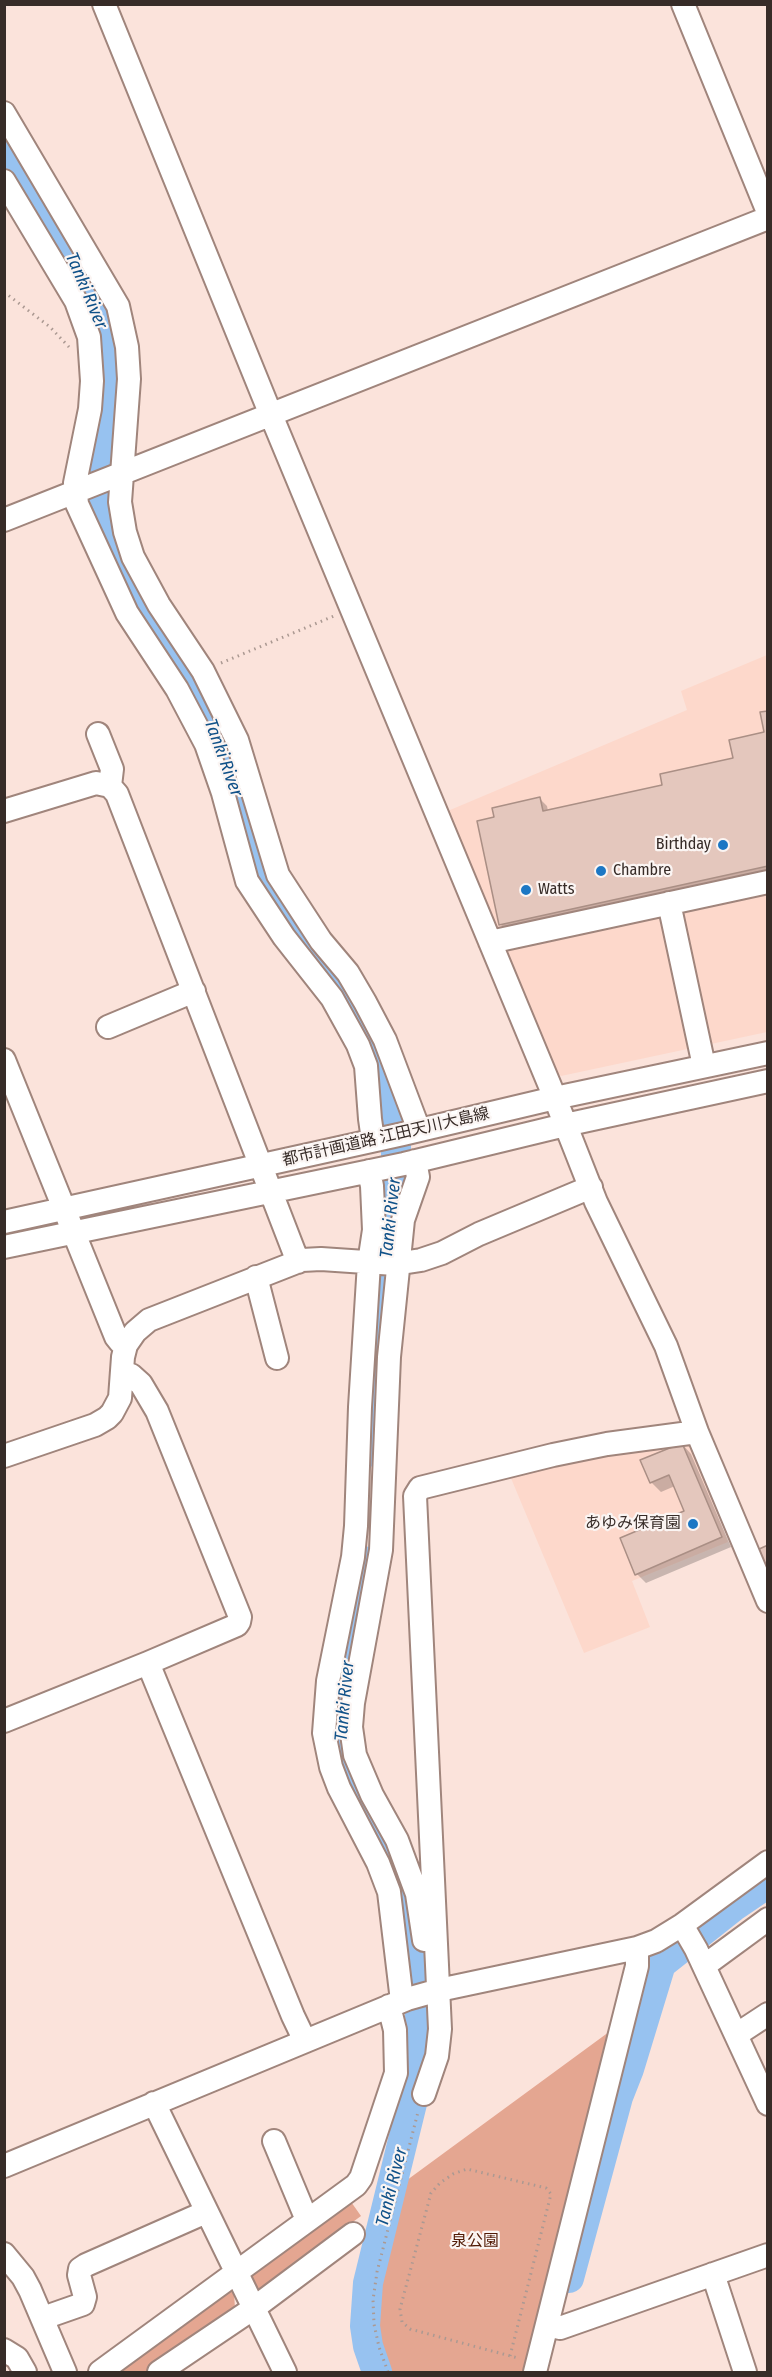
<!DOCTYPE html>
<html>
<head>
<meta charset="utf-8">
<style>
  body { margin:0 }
  #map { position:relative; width:772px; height:2377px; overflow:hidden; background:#fbe3db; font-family:"Fira Sans Condensed",sans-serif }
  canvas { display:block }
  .frame { position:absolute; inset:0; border:6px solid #372c28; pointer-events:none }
</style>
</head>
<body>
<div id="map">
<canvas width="772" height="2377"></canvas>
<div class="frame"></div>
</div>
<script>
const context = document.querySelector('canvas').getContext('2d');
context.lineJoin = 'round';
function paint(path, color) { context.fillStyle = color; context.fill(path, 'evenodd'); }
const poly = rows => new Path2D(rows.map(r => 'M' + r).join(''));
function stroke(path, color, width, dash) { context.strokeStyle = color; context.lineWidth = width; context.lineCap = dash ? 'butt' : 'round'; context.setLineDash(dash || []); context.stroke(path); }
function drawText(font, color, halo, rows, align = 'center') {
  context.font = font + ' "Fira Sans Condensed","Noto Sans JP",sans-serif'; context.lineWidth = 4.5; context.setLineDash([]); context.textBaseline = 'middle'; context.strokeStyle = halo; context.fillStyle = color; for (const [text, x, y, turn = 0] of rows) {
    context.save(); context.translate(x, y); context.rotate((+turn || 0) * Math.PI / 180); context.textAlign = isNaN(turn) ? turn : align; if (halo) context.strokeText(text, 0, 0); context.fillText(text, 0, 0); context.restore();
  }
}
const built = poly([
  [767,655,767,1032,561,1076,554,1070,443,813,687,710,681,691],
  [688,1440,728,1542,632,1581,650,1627,584,1653,508,1471]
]);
const green = poly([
  [613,2029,529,2372,392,2372,380,2340,376,2305,382,2267,403,2183],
  [349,2199,361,2216,260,2290,252,2288,247,2279,251,2270],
  [225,2289,234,2292,235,2309,146,2372,111,2372]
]);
const shadow = poly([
  [768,712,768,874,507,931,500,924,540,799,547,806,548,811,664,786,734,760,766,733],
  [682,1444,691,1454,731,1547,646,1583,637,1574,686,1512,675,1486,661,1492,651,1482]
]);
const river = poly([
  [4,140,75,259,99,312,104,332,107,357,105,409,94,470,93,498,109,543,119,568,142,611,186,675,213,724,231,769,257,862,266,884,358,1012,375,1046,388,1085,396,1124,396,1166,374,1370,368,1452],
  [361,1560,343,1691,341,1753,350,1781,384,1846,401,1885,418,1981,421,2034,422,2053,418,2079,368,2283,365,2326,368,2346,377,2372],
  [569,2278,618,2097,629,2069,661,1964,733,1907,768,1883]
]);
const building = poly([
  [768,711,768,866,499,925,477,821,494,817,492,808,540,797,543,811,662,785,660,774,733,758,729,740,764,732,760,712,768,711],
  [682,1443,722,1537,635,1575,620,1538,684,1511,669,1475,650,1483,640,1460,682,1443],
  [768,1545,768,1575,757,1550,768,1545]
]);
const path = poly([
  [4,292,50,327,69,347],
  [221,663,334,616],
  [510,2356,551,2194,546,2188,467,2169,453,2174,440,2183,431,2193,400,2309,402,2322,410,2329,518,2358],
  [388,2372,379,2347,374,2324,373,2300,377,2272,418,2112]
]);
const minor = poly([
  [104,4,271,415,555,1098,596,1202,666,1346,697,1432,768,1601],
  [683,4,768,212],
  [4,113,118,306,127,347,129,379,120,502,125,532,133,557,159,605,203,671,237,740,278,875,321,941,348,973,365,1002,385,1040,419,1130],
  [4,181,76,301,89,337,92,381,90,409,75,483,77,504,127,613,177,689,206,744,223,793,247,881,284,937,332,998,358,1045,366,1066,370,1119,373,1140],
  [4,520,768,218],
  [98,734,112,769,110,786],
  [4,811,96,783,110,786,117,794,298,1262],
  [669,903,704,1066],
  [490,942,768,882],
  [108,1027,194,991],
  [4,1060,116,1337,120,1342,126,1345],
  [415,1161,418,1177,403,1220,389,1357,381,1550,353,1703,351,1727,355,1755,372,1795,397,1840,417,1894,424,1940],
  [369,1171,372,1186,374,1230,369,1263,360,1407,356,1526,353,1557,328,1681,324,1733,331,1767,339,1788,378,1863,389,1892,402,2001],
  [4,1222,403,1134,555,1098,768,1053],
  [4,1247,404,1164,565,1125,768,1081],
  [256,1277,277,1358],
  [4,1456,95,1425,107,1418,112,1413,120,1398,123,1357,126,1345,135,1332,149,1320,302,1260,321,1259,395,1264,421,1260,442,1253,479,1234,591,1187],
  [148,1663,293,2016,305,2041],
  [4,1721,148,1663,237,1625,239,1622,240,1617,157,1411,141,1384,131,1375,123,1373],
  [682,1925,696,1949,768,2104],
  [704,1966,768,1919],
  [736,2035,768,2014],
  [424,2094,437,2056,440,2029,415,1496,420,1488,553,1455,607,1444,697,1432],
  [154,2103,285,2372],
  [274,2141,307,2220],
  [4,2166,407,1999,439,1990,637,1948,656,1941,682,1925,768,1862],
  [4,2254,23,2277,30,2290,65,2372],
  [713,2274,745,2372],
  [43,2318,83,2304,85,2297,79,2275,80,2269,86,2265,206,2212],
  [548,2325,560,2328,768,2255],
  [4,2350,17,2358,25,2372],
  [100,2372,356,2185,361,2178,396,2073,395,2030,389,2006],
  [159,2372,254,2308,353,2234],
  [535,2372,637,1966,637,1948]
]);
const markers = [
  [723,845,6,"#1c77c4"],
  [601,871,6,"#1c77c4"],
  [526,890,6,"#1c77c4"],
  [693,1524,6,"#1c77c4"]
];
const poiNames = [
  ["Birthday",711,845],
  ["Chambre",613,871,"left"],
  ["Watts",538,890,"left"],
  ["あゆみ保育園",681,1524]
];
const streetNames = [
  ["都市計画道路 江田天川大島線",386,1137,-13]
];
const parkNames = [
  ["泉公園",475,2242]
];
const waterNames = [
  ["Tanki River",86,291,67],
  ["Tanki River",223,758,70],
  ["Tanki River",391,1218,-84],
  ["Tanki River",345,1701,-85],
  ["Tanki River",392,2187,-76]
];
paint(built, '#fdd8cb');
paint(green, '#e4a691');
paint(shadow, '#0003');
stroke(river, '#97c2f0', 30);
paint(building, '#e4c7bd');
stroke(building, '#aa8f85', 1.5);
stroke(minor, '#a0857c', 26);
stroke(path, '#ab9992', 3, [1.5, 4.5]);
stroke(minor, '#fff', 22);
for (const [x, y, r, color] of markers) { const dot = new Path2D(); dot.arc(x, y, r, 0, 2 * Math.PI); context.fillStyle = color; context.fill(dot); stroke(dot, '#fbf5f3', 2); }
drawText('16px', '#372c28', '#fbf5f3', poiNames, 'right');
drawText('16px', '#372c28', '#fbf5f3', streetNames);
drawText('16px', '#521b06', '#fbf5f3', parkNames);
drawText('italic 18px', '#105188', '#fbf5f3', waterNames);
</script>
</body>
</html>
